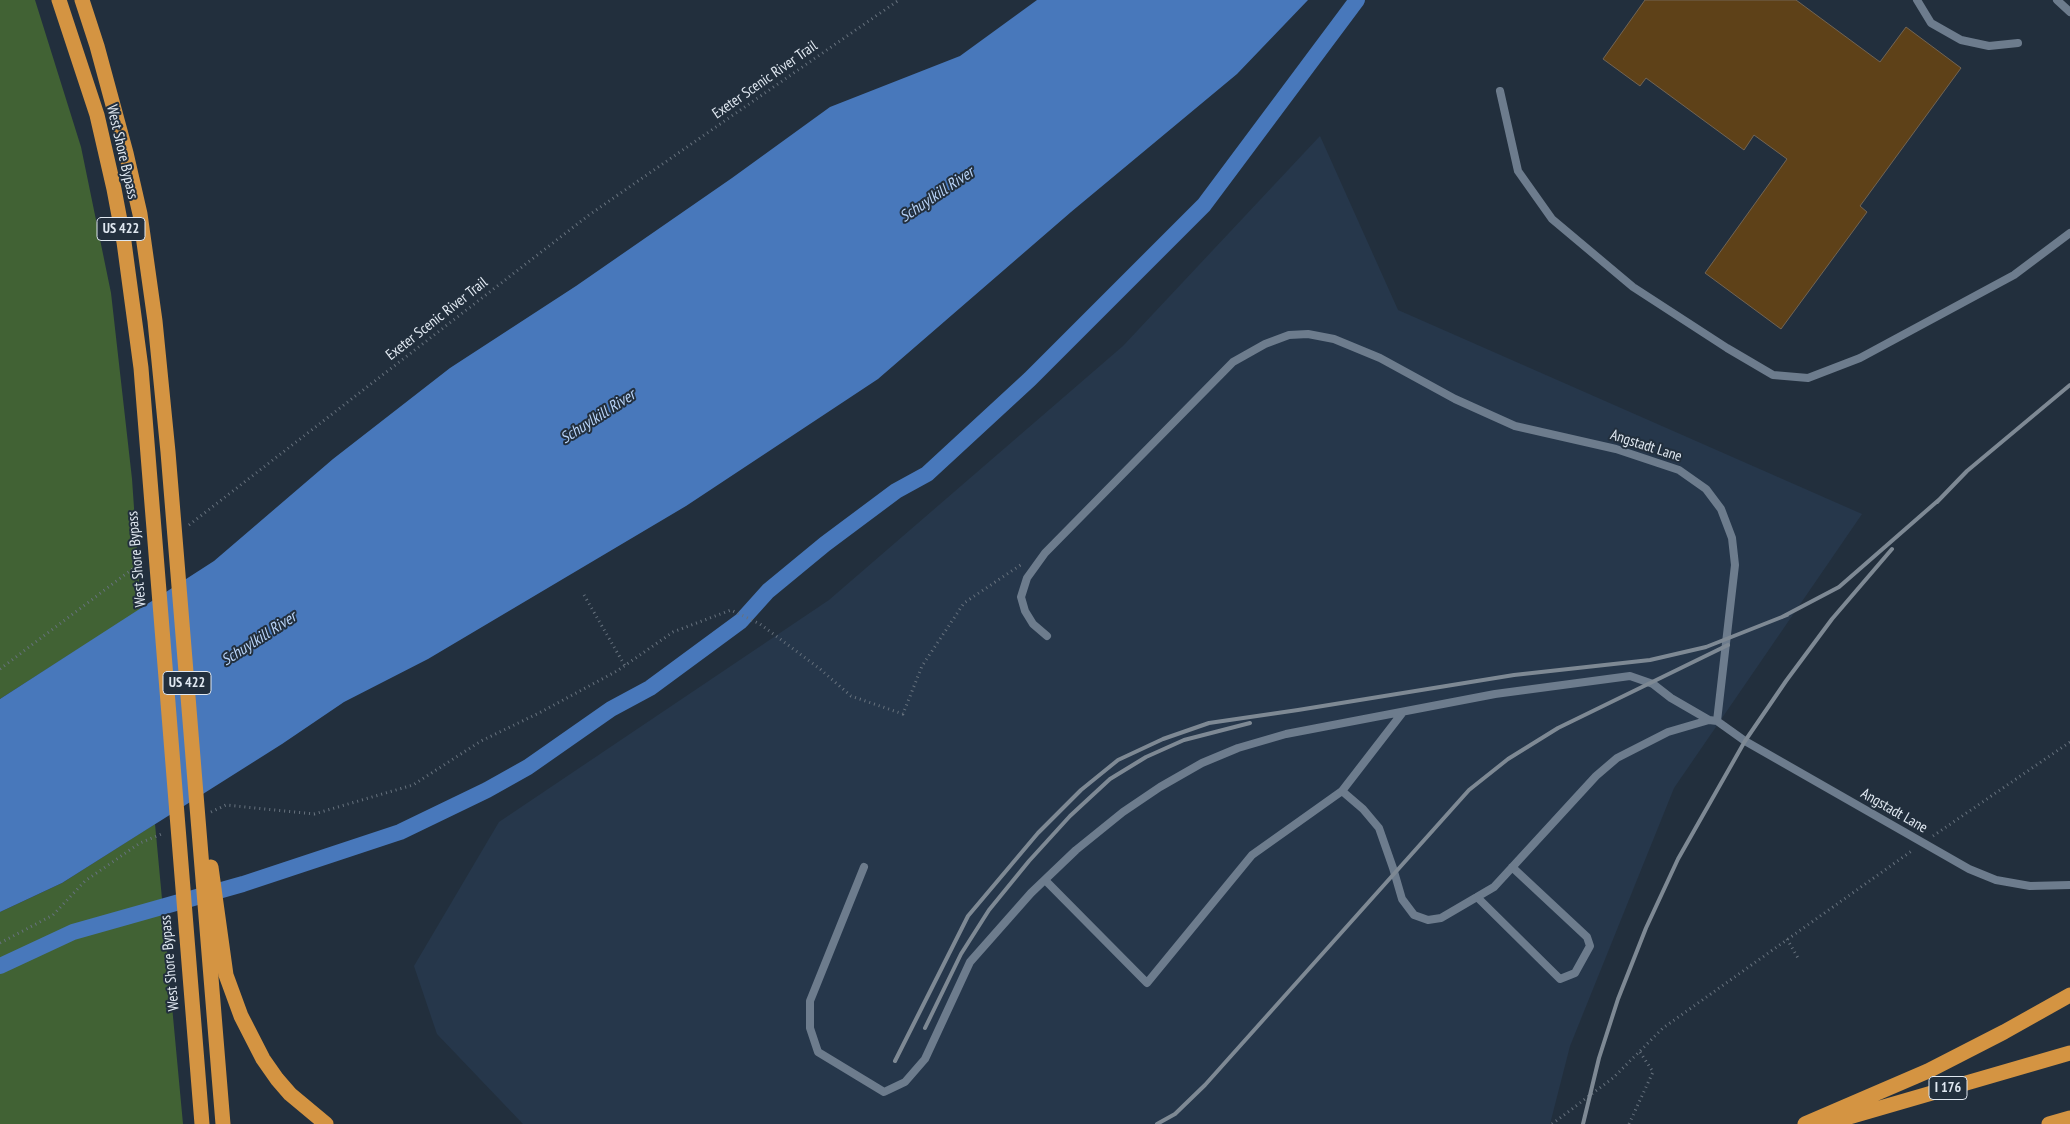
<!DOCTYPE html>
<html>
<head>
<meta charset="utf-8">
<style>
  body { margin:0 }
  canvas { display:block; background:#222f3d }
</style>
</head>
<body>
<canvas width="2070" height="1124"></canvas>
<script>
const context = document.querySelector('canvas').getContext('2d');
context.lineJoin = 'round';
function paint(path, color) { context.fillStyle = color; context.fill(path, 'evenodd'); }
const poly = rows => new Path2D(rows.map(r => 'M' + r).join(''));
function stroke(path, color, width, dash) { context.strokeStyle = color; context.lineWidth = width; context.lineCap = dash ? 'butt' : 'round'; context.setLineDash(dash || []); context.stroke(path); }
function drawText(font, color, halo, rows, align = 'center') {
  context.font = font + ' "PT Sans Narrow",sans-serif'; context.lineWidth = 4; context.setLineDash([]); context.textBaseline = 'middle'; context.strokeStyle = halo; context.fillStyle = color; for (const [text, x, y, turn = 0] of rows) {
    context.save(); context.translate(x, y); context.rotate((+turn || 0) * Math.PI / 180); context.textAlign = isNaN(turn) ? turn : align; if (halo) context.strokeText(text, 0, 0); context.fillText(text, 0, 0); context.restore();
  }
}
const built = poly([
  [1320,136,1398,310,1862,514,1674,788,1570,1046,1550,1124,523,1124,437,1034,414,966,499,822,829,600,1123,346]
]);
const green = poly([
  [0,0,35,0,81,147,111,293,132,479,141,609,0,699],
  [155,824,183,1124,0,1124,0,912,62,883]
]);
const water = poly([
  [1037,0,1308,0,1237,74,1071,212,878,379,686,506,428,659,344,702,282,744,62,883,0,912,0,699,214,561,333,459,450,368,576,286,732,178,830,107,960,56]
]);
const canal = poly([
  [0,966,73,932,243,884,400,832,487,790,528,767,611,709,650,688,741,621,768,591,825,544,896,491,927,474,1030,379,1204,205,1357,0]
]);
const building = poly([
  [1645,0,1796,0,1880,62,1906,27,1961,68,1860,206,1867,212,1781,329,1705,273,1787,159,1754,135,1744,150,1646,78,1640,86,1603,59,1645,0]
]);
const path = poly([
  [189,525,589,215,899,0],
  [584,595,625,666],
  [0,669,143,561],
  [211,812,226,805,314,814,413,785,481,741,539,713,617,671,673,632,731,610,760,624,820,669,851,696,903,714,922,666,964,603,1022,564],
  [1933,836,2070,742],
  [1787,939,1798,958],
  [0,943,53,915,85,881,140,843,164,833],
  [1552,1124,1613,1078,1663,1028,1913,850],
  [1629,1124,1653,1072,1640,1052]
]);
const service = poly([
  [1917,0,1931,23,1961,40,1989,46,2018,43],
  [2057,0,2070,12],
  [1500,91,1518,171,1552,219,1633,287,1727,348,1773,375,1808,378,1860,358,2014,275,2070,233],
  [1047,636,1033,624,1025,611,1021,597,1027,578,1045,553,1233,362,1265,344,1289,335,1308,334,1334,339,1380,358,1455,399,1515,426,1616,449,1679,470,1706,489,1721,509,1732,538,1735,565,1717,721],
  [1342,791,1363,809,1379,828,1393,868,1402,899,1414,915,1428,920,1441,918,1494,887,1596,776,1617,758,1668,732,1709,720,1717,721,1745,741,1969,869,1996,880,2030,886,2070,885],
  [864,867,810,1001,810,1028,818,1052,884,1092,905,1082,925,1059,970,962,1031,893,1076,850,1123,812,1160,787,1202,763,1238,748,1286,734,1495,694,1630,676,1653,684,1671,698,1709,720],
  [1045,880,1147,983,1252,855,1342,791,1403,712],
  [1477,897,1560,979,1575,973,1590,946,1587,937,1512,867]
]);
const motorway = poly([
  [59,0,97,115,114,189,124,242,141,368,202,1124],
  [82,0,97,46,126,153,140,214,155,321,168,452,223,1124],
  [211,867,226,975,241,1016,263,1059,277,1079,290,1094,326,1124],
  [1805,1124,1928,1071,2004,1032,2070,995],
  [1825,1124,2070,1053],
  [2049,1124,2070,1118]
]);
const rail = poly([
  [1937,502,1967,471,2070,385],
  [1782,617,1839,587,1941,498],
  [925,1028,961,954,989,910,1029,861,1070,816,1110,779,1146,757,1184,740,1250,723],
  [895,1061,968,916,1038,833,1081,790,1118,760,1163,739,1209,723,1298,710,1514,675,1650,660,1706,647,1787,615],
  [1157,1124,1175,1114,1205,1085,1469,790,1508,759,1558,728,1728,645],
  [1583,1124,1599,1058,1618,999,1646,928,1678,859,1745,741,1786,681,1832,619,1892,549]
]);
const shields = [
  [121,229,48],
  [187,683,48],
  [1948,1088,38]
];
const shieldNames = [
  ["US 422",121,229],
  ["US 422",187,683],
  ["I 176",1948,1088]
];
const streetNames = [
  ["Exeter Scenic River Trail",765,80,-35],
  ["West Shore Bypass",122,152,77],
  ["Exeter Scenic River Trail",437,319,-38],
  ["Angstadt Lane",1646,446,18],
  ["West Shore Bypass",137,559,-95],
  ["Angstadt Lane",1894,811,30],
  ["West Shore Bypass",170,963,-95]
];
const waterNames = [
  ["Schuylkill River",937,195,-34],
  ["Schuylkill River",598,417,-33],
  ["Schuylkill River",259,639,-33]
];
paint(built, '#26374b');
paint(green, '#416234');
paint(water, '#4878bb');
stroke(canal, '#4878bb', 16);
paint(building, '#5e4118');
stroke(building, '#726453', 1);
stroke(path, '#67727e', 3, [1, 4]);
stroke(service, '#6d7c8d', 8);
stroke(motorway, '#d49442', 15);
stroke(rail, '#7e8994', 4);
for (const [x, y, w] of shields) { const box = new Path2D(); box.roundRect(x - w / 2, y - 11.5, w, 23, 4); context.fillStyle = '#222f3d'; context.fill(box); stroke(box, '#e0e8f1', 1); }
drawText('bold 14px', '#e0e8f1', null, shieldNames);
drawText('15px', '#e0e8f1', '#222f3d', streetNames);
drawText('italic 16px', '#b8d3f7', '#222f3d', waterNames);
</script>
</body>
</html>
